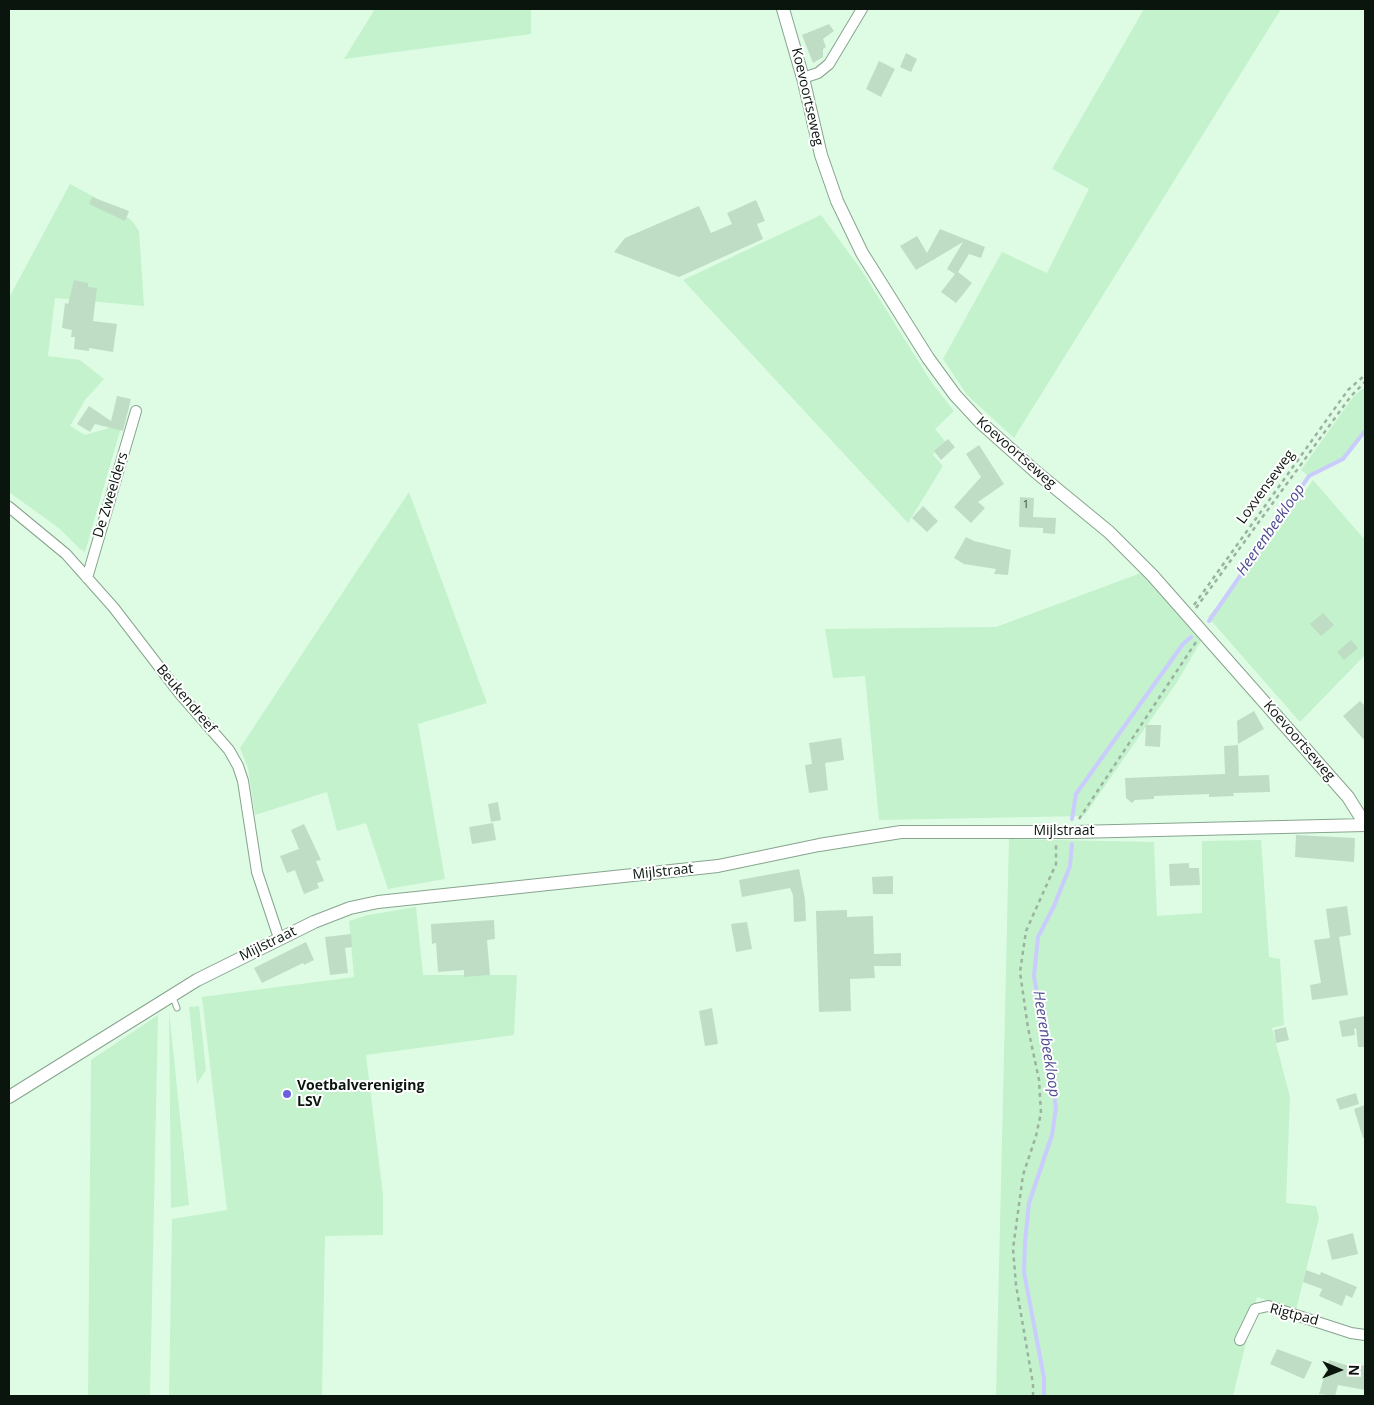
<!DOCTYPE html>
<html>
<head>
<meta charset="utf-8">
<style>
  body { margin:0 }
  #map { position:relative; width:1374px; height:1405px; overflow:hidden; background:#defce4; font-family:"Open Sans",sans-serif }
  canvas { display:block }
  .frame { position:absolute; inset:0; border:10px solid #0a150d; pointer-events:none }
  .north { position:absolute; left:1314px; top:1345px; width:50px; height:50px; -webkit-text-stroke:4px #fff; paint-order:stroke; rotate:91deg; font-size:14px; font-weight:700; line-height:20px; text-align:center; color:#0a150d }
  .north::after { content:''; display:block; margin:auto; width:18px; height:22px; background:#0a150d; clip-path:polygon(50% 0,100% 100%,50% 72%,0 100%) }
</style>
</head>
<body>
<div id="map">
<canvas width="1374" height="1405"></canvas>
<div class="frame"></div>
<div class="north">N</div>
</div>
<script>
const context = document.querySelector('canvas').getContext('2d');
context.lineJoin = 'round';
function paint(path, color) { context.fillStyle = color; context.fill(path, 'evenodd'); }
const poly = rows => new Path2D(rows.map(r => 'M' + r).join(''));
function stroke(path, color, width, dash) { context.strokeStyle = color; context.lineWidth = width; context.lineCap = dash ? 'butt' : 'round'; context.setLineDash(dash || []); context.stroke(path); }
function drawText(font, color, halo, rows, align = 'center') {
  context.font = font + ' "Open Sans",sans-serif'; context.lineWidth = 4; context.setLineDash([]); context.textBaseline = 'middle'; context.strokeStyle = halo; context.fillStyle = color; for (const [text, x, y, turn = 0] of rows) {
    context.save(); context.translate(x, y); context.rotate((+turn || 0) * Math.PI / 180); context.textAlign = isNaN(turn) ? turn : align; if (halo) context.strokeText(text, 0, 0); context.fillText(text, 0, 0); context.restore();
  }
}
const green = poly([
  [375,9,531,9,531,34,344,59],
  [1144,9,1281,9,1014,438,967,395,943,359,1002,252,1047,273,1089,189,1052,169],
  [70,184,120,211,132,221,139,231,144,306,55,298,48,356,80,360,104,379,85,400,70,426,85,435,122,424,85,552,80,549,60,529,9,492,9,298],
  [821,215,860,268,932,383,954,411,935,429,945,441,933,455,943,466,908,523,683,280],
  [1365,387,1365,431,1343,459,1309,476,1301,470,1353,397],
  [1313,480,1365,540,1365,655,1300,722,1208,617,1237,584],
  [409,492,487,703,418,724,445,879,388,889,366,823,337,831,327,792,255,815,248,768,240,748],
  [1141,573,1201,641,1177,682,1084,816,879,820,865,676,833,678,825,629,996,627],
  [1009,839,1154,842,1157,916,1202,913,1202,841,1261,840,1269,957,1280,959,1284,1025,1272,1028,1290,1097,1286,1203,1316,1206,1319,1218,1296,1310,1257,1297,1233,1396,996,1396],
  [416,907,423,975,517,975,514,1035,366,1055,383,1195,383,1235,325,1236,322,1396,169,1396,172,1219,227,1210,202,997,354,977,349,921,368,915],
  [199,1006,206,1070,197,1084,189,1007],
  [169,1010,189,1205,171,1208],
  [158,1015,150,1396,88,1396,91,1060]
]);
const stream = poly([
  [1209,621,1309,476,1343,459,1365,431],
  [1072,819,1076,794,1183,644,1191,637],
  [1044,1396,1044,1378,1024,1272,1025,1242,1029,1203,1052,1135,1056,1107,1034,976,1038,937,1054,906,1070,866,1072,844]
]);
const building = poly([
  [829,24,834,31,823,39,826,47,823,49,823,57,813,63,802,35],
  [906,53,917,59,911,72,900,67],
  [879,61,895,69,881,97,866,89],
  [92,197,129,211,125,221,89,204],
  [756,200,765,221,757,224,763,239,679,277,614,252,625,238,699,206,711,233,732,224,727,213],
  [940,229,985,247,981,258,969,254,958,272,972,283,956,303,941,292,955,274,947,269,963,242,916,270,900,246,917,236,927,253],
  [74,280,88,283,88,287,97,288,93,321,117,324,113,352,89,348,89,351,74,349,75,337,71,337,72,330,62,328,65,303,68,304],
  [117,396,131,399,123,431,95,424,90,432,77,424,89,406,111,421],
  [948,439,955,447,941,460,934,451],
  [979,445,1004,484,978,502,985,508,971,523,954,507,981,477,966,454],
  [1020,497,1034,498,1033,517,1056,518,1055,534,1043,533,1043,528,1019,527],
  [923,506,938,521,927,532,912,518],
  [966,537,974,541,1011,550,1008,575,994,574,996,569,964,564,954,558],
  [1323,613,1334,625,1321,636,1310,624],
  [1351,640,1358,648,1344,660,1337,652],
  [1360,701,1365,706,1365,741,1343,716],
  [1254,711,1264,729,1238,744,1237,721],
  [1146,725,1161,725,1160,747,1145,746],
  [841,738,844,760,825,763,828,790,809,793,805,765,812,764,809,743],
  [1238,745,1239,776,1269,775,1270,792,1233,793,1234,796,1209,797,1209,794,1154,796,1154,799,1135,800,1132,803,1126,798,1125,778,1225,774,1224,746],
  [498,802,501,820,491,822,488,804],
  [493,823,496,840,472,844,469,827],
  [304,824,321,860,316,861,324,881,317,883,319,888,304,894,295,870,287,873,280,856,299,849,291,830],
  [1296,835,1355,838,1354,862,1295,857],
  [1189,863,1189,868,1199,868,1200,885,1170,886,1169,864],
  [799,869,805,899,806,921,794,922,793,895,790,888,742,897,739,880],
  [893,876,893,894,873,894,872,877],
  [1347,906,1351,935,1339,937,1348,995,1312,1000,1310,985,1321,983,1314,940,1330,938,1326,909],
  [847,910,847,917,873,916,874,954,901,953,901,966,874,966,875,978,850,979,851,1011,819,1012,816,911],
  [494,920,495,939,487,940,490,975,464,977,464,970,438,972,436,943,432,944,431,924],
  [747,922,752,949,736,952,731,924],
  [351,934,352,947,345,948,348,973,330,975,325,937],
  [306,942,314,960,304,965,303,963,262,983,254,968],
  [712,1008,718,1044,705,1046,699,1011],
  [1365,1016,1365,1047,1358,1047,1356,1028,1354,1029,1355,1035,1342,1037,1339,1021],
  [1286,1027,1289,1040,1276,1043,1274,1030],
  [1356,1093,1359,1104,1340,1110,1336,1099],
  [1365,1105,1365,1138,1363,1138,1354,1109],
  [1353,1233,1358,1254,1332,1260,1327,1240],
  [1306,1270,1320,1275,1321,1272,1357,1287,1352,1298,1346,1295,1342,1306,1319,1296,1322,1289,1303,1282],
  [1277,1349,1312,1362,1304,1379,1270,1364],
  [1329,1360,1353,1367,1354,1364,1365,1366,1365,1390,1338,1385,1335,1396,1319,1394]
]);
const path = poly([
  [1194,605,1348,390,1365,375],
  [1196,608,1351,396,1365,382],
  [1079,819,1196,642],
  [1033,1396,1033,1384,1016,1285,1013,1249,1023,1175,1036,1136,1041,1113,1039,1080,1028,1028,1020,972,1026,931,1056,864,1056,844]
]);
const service = poly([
  [172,995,177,1008]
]);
const minor = poly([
  [803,78,818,73,829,64,862,9],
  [9,507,66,554,114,608,180,694,229,750,238,766,243,781,257,872,279,938],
  [87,578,136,411],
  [1240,1340,1255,1309,1268,1306,1351,1333,1365,1335]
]);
const tertiary = poly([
  [783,9,803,78,821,155,837,201,862,253,928,358,955,395,980,422,1036,472,1109,532,1152,575,1348,797,1365,824],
  [9,1097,197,980,314,922,350,908,378,902,718,866,819,845,901,832,1075,832,1365,825]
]);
const markers = [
  [287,1094,5,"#6a61db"]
];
const numberNames = [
  ["1",1026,505]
];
const streetNames = [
  ["Koevoortseweg",807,97,77],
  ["Koevoortseweg",1016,453,41],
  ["Loxvenseweg",1266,487,-54],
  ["De Zweelders",111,495,-73],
  ["Beukendreef",186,699,50],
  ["Koevoortseweg",1299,741,49],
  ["Mijlstraat",1064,831],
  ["Mijlstraat",663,872,-6],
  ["Mijlstraat",268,944,-26],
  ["Rigtpad",1294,1315,15]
];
const poiNames = [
  ["Voetbalvereniging",297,1086],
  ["LSV",297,1102]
];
const waterNames = [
  ["Heerenbeekloop",1271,530,-55],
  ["Heerenbeekloop",1046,1044,81]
];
paint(green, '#c3f2cd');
stroke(stream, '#c9ccfc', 4);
paint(building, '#bfddc5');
stroke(service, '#88a48e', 7);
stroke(minor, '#88a48e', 12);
stroke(tertiary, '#88a48e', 14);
stroke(path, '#9ab29f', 2.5, [4, 4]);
stroke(service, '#fff', 5);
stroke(minor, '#fff', 10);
stroke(tertiary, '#fff', 12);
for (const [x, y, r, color] of markers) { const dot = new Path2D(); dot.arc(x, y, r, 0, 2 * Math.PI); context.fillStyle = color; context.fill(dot); stroke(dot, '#fff', 2); }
drawText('11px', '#37473b', null, numberNames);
drawText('14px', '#0a150d', '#fff', streetNames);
drawText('bold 14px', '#0a150d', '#fff', poiNames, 'left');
drawText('italic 15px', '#4e4c92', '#fff', waterNames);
</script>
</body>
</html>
